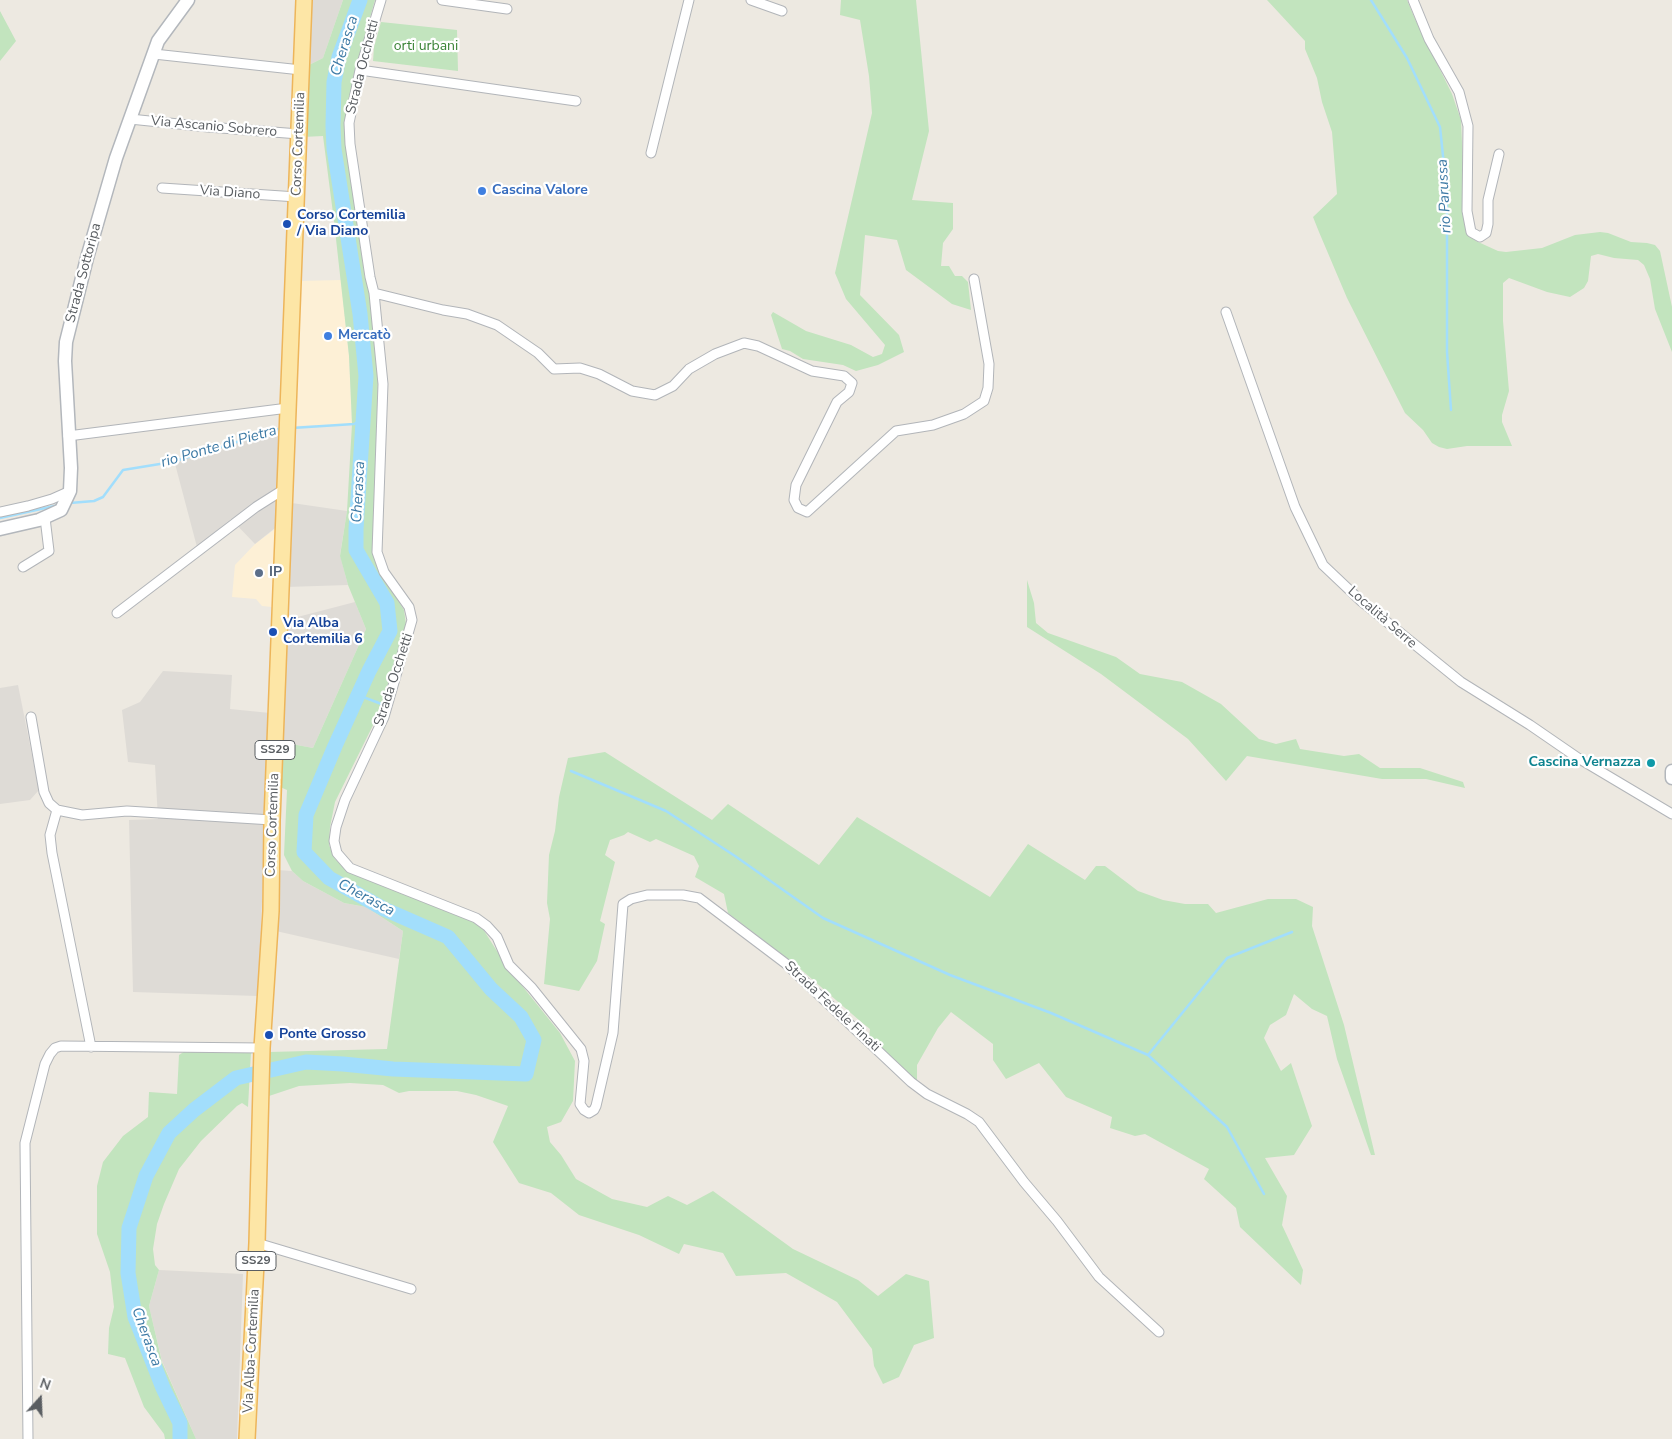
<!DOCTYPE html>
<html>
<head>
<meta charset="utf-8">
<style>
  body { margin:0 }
  #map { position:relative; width:1672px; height:1439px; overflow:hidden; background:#ede9e1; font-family:"Nunito Sans",sans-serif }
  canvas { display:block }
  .north { position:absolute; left:15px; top:1374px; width:50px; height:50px; -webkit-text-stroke:4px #fff; paint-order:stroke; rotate:20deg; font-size:14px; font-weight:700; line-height:20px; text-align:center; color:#5a5e62 }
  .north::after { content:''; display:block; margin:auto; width:18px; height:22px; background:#5a5e62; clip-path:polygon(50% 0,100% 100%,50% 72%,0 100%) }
</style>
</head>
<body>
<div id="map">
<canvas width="1672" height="1439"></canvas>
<div class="north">N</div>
</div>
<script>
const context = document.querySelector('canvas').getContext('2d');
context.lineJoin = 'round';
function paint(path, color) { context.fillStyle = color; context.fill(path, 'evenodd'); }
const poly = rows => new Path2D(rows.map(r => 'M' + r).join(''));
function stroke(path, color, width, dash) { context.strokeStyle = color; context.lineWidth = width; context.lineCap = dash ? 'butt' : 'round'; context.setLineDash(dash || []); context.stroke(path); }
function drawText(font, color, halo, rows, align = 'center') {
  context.font = font + ' "Nunito Sans",sans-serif'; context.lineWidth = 4.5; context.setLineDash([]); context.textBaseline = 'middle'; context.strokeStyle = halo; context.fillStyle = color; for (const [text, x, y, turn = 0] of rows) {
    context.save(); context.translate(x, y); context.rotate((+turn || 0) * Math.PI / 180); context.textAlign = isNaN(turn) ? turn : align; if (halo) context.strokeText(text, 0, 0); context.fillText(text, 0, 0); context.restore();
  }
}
const commercial = poly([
  [341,280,349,356,352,424,293,426,298,281],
  [275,529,272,607,262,606,256,599,232,597,235,565,255,544]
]);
const industrial = poly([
  [308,0,343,0,323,58,305,67],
  [280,429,275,528,255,544,231,519,197,547,174,460],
  [292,503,347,511,340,555,348,585,286,587],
  [355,602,366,629,313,748,281,742,286,620],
  [163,671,232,675,230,709,270,713,258,996,133,992,129,820,158,819,155,765,128,762,122,710,140,702],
  [18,685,39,790,30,800,0,804,0,688],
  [277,870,292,871,303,881,344,903,366,907,403,931,399,959,276,931],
  [159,1270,243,1274,237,1439,196,1439,162,1361,149,1306]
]);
const green = poly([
  [343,0,375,0,354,74,345,123,345,139,365,278,369,287,378,376,375,551,379,570,404,610,406,624,379,713,335,802,330,827,329,845,335,859,347,871,470,920,483,929,507,967,560,1033,575,1061,573,1101,561,1122,547,1127,550,1142,561,1155,576,1179,612,1199,647,1207,668,1196,687,1205,713,1191,793,1249,858,1280,878,1296,906,1274,929,1281,934,1338,914,1345,899,1377,883,1384,874,1366,872,1349,837,1302,786,1273,736,1276,723,1253,684,1244,679,1254,639,1235,579,1215,551,1193,519,1183,493,1142,508,1106,476,1095,457,1091,409,1091,399,1093,383,1085,350,1083,299,1086,269,1096,269,1052,387,1049,403,931,366,907,344,903,303,881,292,871,284,855,287,790,280,787,281,742,313,748,366,629,348,585,340,556,347,511,352,424,349,356,334,221,323,136,302,137,305,67,323,58],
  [841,0,916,0,929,131,912,200,953,203,953,229,943,243,941,266,949,266,955,276,962,276,968,282,971,310,952,304,906,270,897,240,865,235,860,295,899,335,904,352,878,365,856,371,843,365,803,359,790,351,782,349,771,315,773,312,806,331,851,345,873,357,882,354,885,345,846,299,835,273,872,113,869,76,860,20,840,15],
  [1267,0,1407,0,1415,19,1452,94,1461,120,1463,166,1462,212,1466,229,1470,236,1476,241,1498,251,1506,252,1542,248,1575,235,1600,232,1608,233,1631,242,1647,243,1655,245,1660,251,1672,307,1672,352,1655,309,1650,279,1644,265,1638,260,1614,258,1598,254,1591,256,1588,281,1584,288,1570,297,1547,292,1509,278,1503,283,1503,321,1509,391,1502,415,1502,422,1512,446,1467,446,1447,449,1439,447,1432,443,1423,430,1405,413,1347,298,1319,232,1313,217,1337,194,1332,132,1322,102,1317,78,1305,49,1305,41],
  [0,11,16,41,0,61],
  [381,22,457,30,458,71,373,61,374,47],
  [1027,580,1034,603,1036,623,1048,633,1116,657,1140,674,1182,682,1221,704,1259,739,1276,744,1296,739,1300,749,1344,756,1359,754,1380,768,1420,768,1463,782,1465,788,1426,779,1382,779,1247,756,1226,781,1188,739,1101,674,1027,627],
  [605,752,712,820,728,804,819,865,857,817,990,897,1028,844,1085,880,1096,866,1105,866,1138,891,1163,900,1185,904,1208,904,1216,913,1268,899,1296,899,1313,907,1312,926,1344,1025,1375,1155,1371,1155,1337,1059,1327,1016,1312,1009,1294,994,1286,1015,1270,1025,1264,1038,1281,1071,1291,1063,1312,1126,1294,1155,1265,1158,1287,1196,1282,1225,1303,1270,1301,1285,1240,1227,1236,1208,1204,1179,1209,1169,1145,1134,1135,1136,1110,1128,1112,1117,1066,1097,1039,1063,1006,1079,993,1060,993,1044,951,1012,938,1028,917,1065,917,1081,907,1073,869,1039,870,1029,860,1021,797,966,728,913,724,894,695,877,699,866,694,856,656,839,650,842,628,832,624,835,610,840,605,855,615,862,600,921,605,924,597,961,579,991,544,984,550,919,547,903,549,855,555,831,559,797,568,758],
  [185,1051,251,1052,248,1107,242,1103,237,1106,201,1141,179,1169,164,1204,157,1224,153,1249,155,1265,159,1270,149,1306,162,1362,196,1439,165,1439,164,1434,144,1407,125,1358,108,1354,109,1328,114,1307,110,1272,97,1234,97,1186,103,1162,123,1136,148,1117,149,1092,177,1094,179,1055]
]);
const stream = poly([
  [1371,0,1407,58,1440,127,1447,194,1447,352,1451,410],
  [292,428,354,424,363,419],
  [70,503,94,501,103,497,123,470,172,462,282,428],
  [0,518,59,505],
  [358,695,384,705],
  [571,771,666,811,735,856,823,918,950,975,1051,1013,1148,1055,1227,1127,1264,1194],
  [1148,1055,1227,958,1292,932]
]);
const river = poly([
  [180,1439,180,1423,163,1388,135,1317,128,1273,129,1228,146,1176,169,1133,194,1110,236,1078,306,1062,343,1064,393,1069,526,1074,534,1040,521,1017,491,989,448,937,384,909,329,878,304,852,306,815,335,746,369,671,390,631,387,603,356,550,356,529,366,376,360,314,334,149,333,126,334,82,339,57,360,0]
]);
const street = poly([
  [381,0,360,70,349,123,350,144,370,277,374,293,383,384,377,552,384,572,409,607,412,620,384,717,345,800,336,827,334,841,337,853,350,868,476,918,487,926,497,937,509,965,532,988,581,1049,584,1061,580,1104,584,1110,589,1113,594,1110,596,1106,613,1033,623,904,631,899,647,895,683,895,699,898,785,963,911,1082,927,1094,967,1114,979,1122,1024,1182,1057,1221,1099,1277,1159,1332],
  [442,0,507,9],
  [751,0,782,11],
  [1413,0,1429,39,1459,92,1468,126,1467,211,1471,232,1480,237,1486,233,1488,224,1488,200,1499,154],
  [154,54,301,70],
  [360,70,576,101],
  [130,119,208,127,299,134],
  [651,153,689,0],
  [162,188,297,197],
  [374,293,443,310,467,314,497,325,538,353,554,369,580,368,599,374,632,391,655,395,673,386,689,369,715,354,744,343,758,346,812,371,844,376,852,383,849,392,837,402,796,485,794,500,798,508,807,512,896,431,933,425,964,414,984,401,988,388,989,364,974,279],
  [1226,312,1295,507,1323,565,1361,601,1461,682,1530,725,1578,758,1672,814],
  [68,436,288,408],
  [0,512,28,506,52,499,70,491],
  [23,567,49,551,45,518],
  [117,613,256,507,286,488],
  [31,717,44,792,49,803,57,810,82,815,127,811,272,820],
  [57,810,50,835,52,853,91,1047],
  [257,1243,411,1289],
  [28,1439,25,1143,45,1064,50,1054,55,1048,61,1046,262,1048]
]);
const secondary = poly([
  [0,529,39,520,61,510,70,491,71,468,65,361,66,342,87,258,116,158,158,41,188,0],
  [1672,771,1672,778]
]);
const primary = poly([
  [247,1439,257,1243,262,1048,271,911,272,820,304,0]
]);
const markers = [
  [482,191,5,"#3f7fe0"],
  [287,224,5,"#1a4fb4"],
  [328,336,5,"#3f7fe0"],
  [259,573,5,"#5c6f8a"],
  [273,632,5,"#1a4fb4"],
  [1651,763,5,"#0f9aa8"],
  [269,1035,5,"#1a4fb4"]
];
const shields = [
  [275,750,40],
  [256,1261,40]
];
const shieldNames = [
  ["SS29",275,750],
  ["SS29",256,1261]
];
const parkNames = [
  ["orti urbani",426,47]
];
const streetNames = [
  ["Strada Occhetti",363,67,-76],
  ["Via Ascanio Sobrero",214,127,5],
  ["Corso Cortemilia",299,144,-88],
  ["Via Diano",230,193,4],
  ["Strada Sottoripa",84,273,-75],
  ["Località Serre",1382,618,41],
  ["Strada Occhetti",394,680,-72],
  ["Corso Cortemilia",273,825,-88],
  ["Strada Fedele Finati",832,1007,43],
  ["Via Alba-Cortemilia",252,1351,-87]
];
const shopNames = [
  ["Cascina Valore",492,191],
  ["Mercatò",338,336]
];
const transitNames = [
  ["Corso Cortemilia",297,216],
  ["/ Via Diano",297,232],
  ["Via Alba",283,624],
  ["Cortemilia 6",283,640],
  ["Ponte Grosso",279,1035]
];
const serviceNames = [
  ["IP",269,573]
];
const cultureNames = [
  ["Cascina Vernazza",1641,763]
];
const waterNames = [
  ["Cherasca",345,46,-73],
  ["rio Parussa",1445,196,-93],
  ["rio Ponte di Pietra",219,447,-16],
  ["Cherasca",359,492,-87],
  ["Cherasca",366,898,28],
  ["Cherasca",146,1337,70]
];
paint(commercial, '#fdf0d6');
paint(industrial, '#dedbd6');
paint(green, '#c2e4be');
stroke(stream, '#a2defc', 2.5);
stroke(river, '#a2defc', 15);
stroke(street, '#b2b5b9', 11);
stroke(secondary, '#b3b7bc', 15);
stroke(primary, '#edb55a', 18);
stroke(street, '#fff', 9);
stroke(secondary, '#fff', 12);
stroke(primary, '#fde6a6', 15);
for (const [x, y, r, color] of markers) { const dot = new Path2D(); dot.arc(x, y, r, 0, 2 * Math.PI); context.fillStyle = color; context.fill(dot); stroke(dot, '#fff', 2); }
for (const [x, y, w] of shields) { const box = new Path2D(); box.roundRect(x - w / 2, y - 9.5, w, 19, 4); context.fillStyle = '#fff'; context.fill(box); stroke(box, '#5a5e62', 1); }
drawText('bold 12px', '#5a5e62', null, shieldNames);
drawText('14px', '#3b8437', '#fff', parkNames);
drawText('14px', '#5a5e62', '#fff', streetNames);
drawText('bold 14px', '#366cbe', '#fff', shopNames, 'left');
drawText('bold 14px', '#164399', '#fff', transitNames, 'left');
drawText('bold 14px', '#4e5e75', '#fff', serviceNames, 'left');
drawText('bold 14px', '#0d838f', '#fff', cultureNames, 'right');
drawText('italic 15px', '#3d7aa5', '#fff', waterNames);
</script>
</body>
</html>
